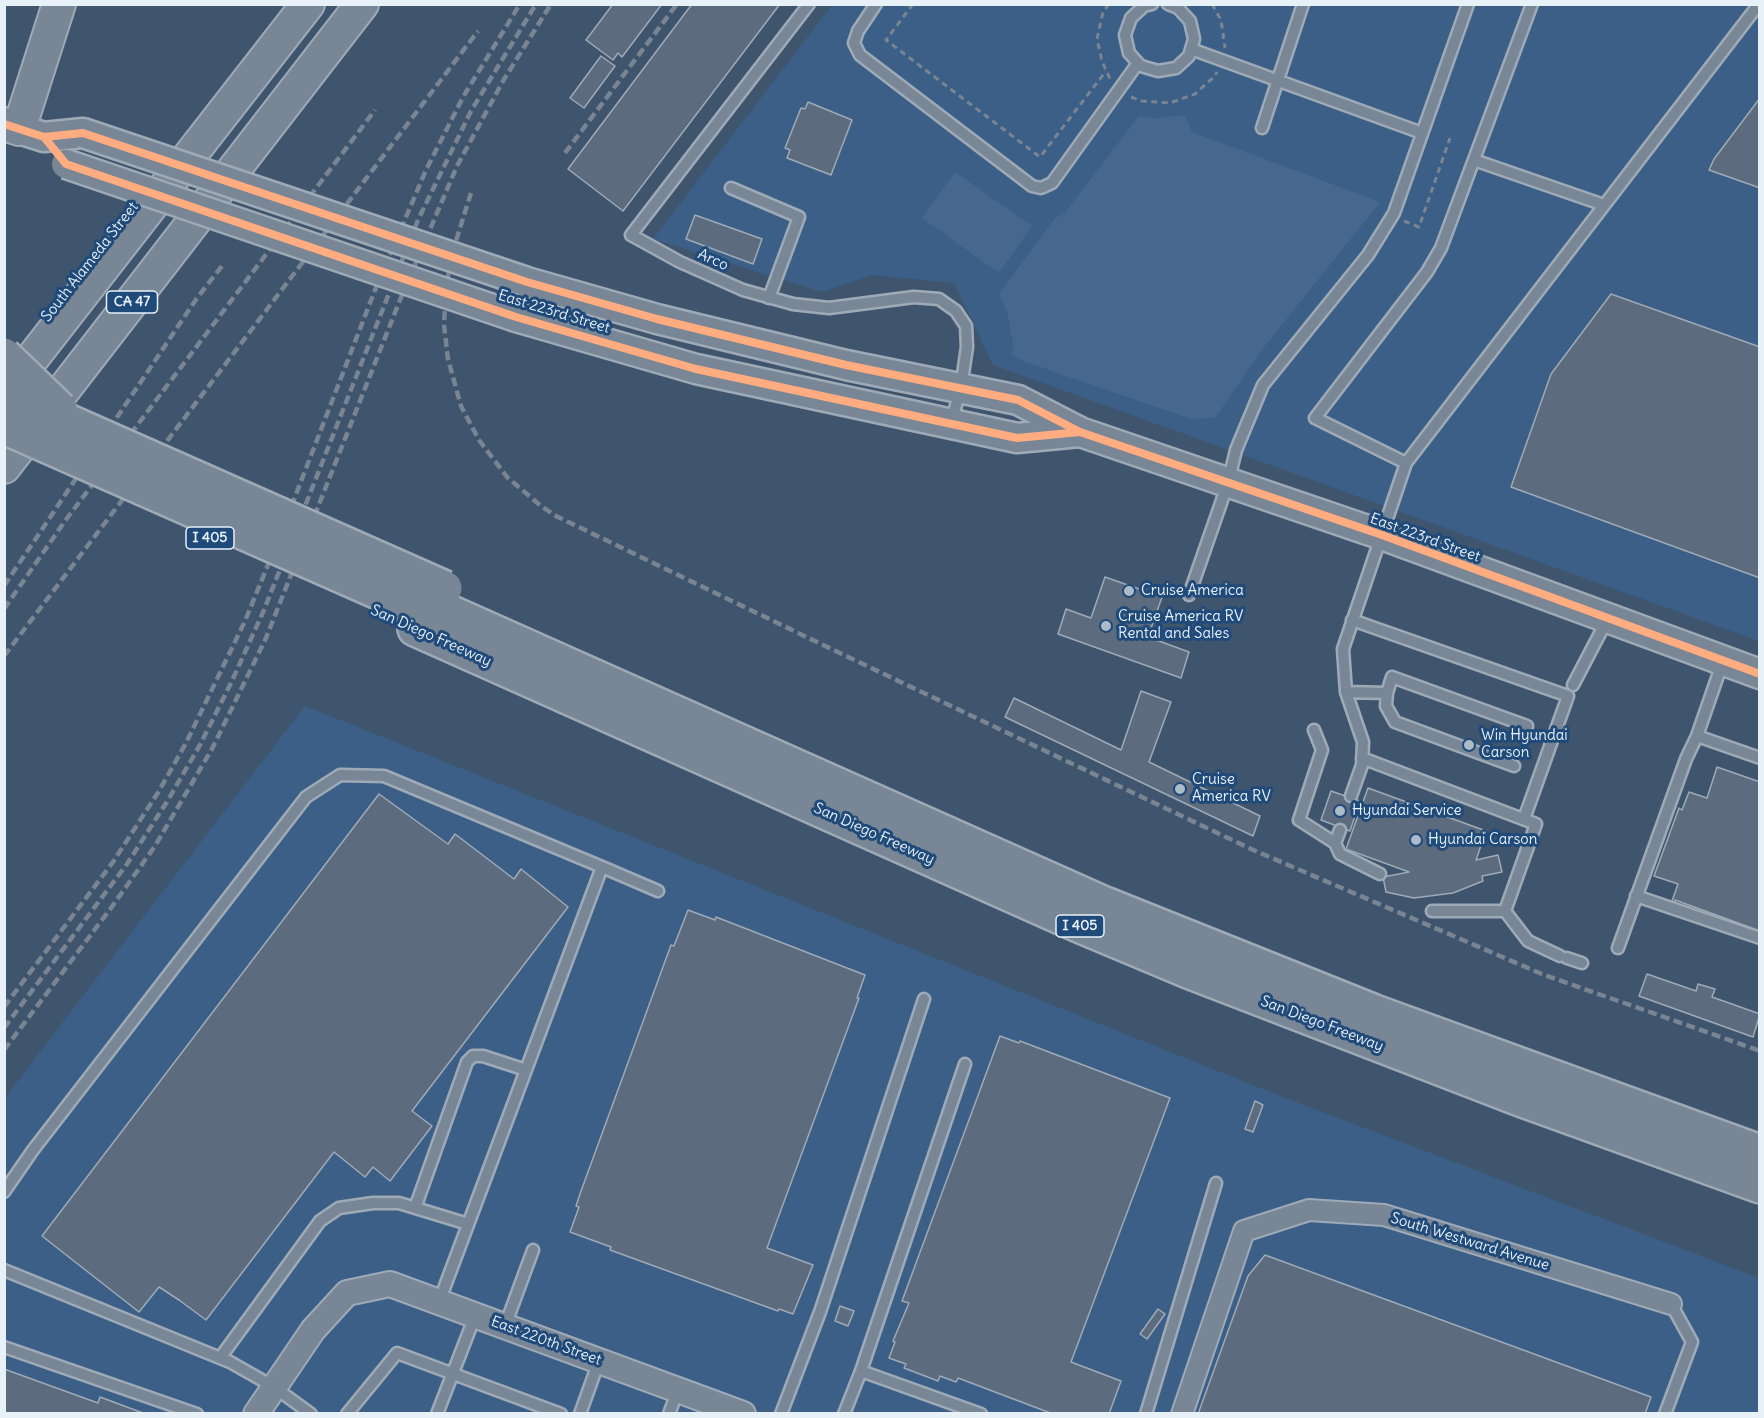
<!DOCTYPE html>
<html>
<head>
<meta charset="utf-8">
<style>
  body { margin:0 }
  #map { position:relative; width:1764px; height:1418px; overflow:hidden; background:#3f556e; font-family:Delius,sans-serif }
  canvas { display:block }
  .frame { position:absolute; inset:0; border:6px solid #e8f1f8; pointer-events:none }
</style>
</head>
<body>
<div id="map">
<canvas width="1764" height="1418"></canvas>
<div class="frame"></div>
</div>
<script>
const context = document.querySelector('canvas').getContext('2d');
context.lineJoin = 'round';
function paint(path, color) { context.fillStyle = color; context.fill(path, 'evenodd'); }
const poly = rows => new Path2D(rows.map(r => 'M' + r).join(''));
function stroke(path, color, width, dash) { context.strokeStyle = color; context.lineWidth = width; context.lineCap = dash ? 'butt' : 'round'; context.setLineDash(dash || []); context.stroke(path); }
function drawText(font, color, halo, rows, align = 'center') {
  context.font = font + ' Delius,sans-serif'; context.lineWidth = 6; context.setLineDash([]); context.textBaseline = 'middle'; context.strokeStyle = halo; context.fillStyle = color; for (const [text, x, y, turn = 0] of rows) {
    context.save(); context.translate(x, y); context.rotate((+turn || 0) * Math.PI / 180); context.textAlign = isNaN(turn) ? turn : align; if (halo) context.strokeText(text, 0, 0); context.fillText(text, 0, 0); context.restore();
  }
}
const built = poly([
  [832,5,1759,5,1759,641,993,365,954,283,872,275,822,292,653,239],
  [305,706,1275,1094,1759,1278,1759,1413,5,1413,4,1099]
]);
const green = poly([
  [1185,115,1192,132,1380,202,1264,347,1215,418,1191,419,1023,361,1012,354,1013,343,1007,312,999,294,1055,218,1064,214,1139,116,1157,118],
  [955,172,1032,226,999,273,922,218]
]);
const building = poly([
  [613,4,662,4,622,57,618,53,613,60,586,40,613,4],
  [692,4,780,4,623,211,568,169,692,4],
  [601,56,615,66,584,108,570,98,601,56],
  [1760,98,1760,188,1709,170,1714,159,1760,98],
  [808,102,852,120,831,175,787,158,790,150,785,148,801,108,805,109,808,102],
  [695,215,762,239,753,264,686,239,695,215],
  [1611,294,1760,347,1760,578,1511,487,1551,374,1611,294],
  [1105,577,1162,597,1148,637,1189,652,1181,678,1058,634,1066,609,1091,618,1105,577],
  [1141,691,1171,702,1149,762,1260,816,1253,836,1005,717,1014,698,1121,750,1141,691],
  [1717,767,1760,782,1760,931,1675,900,1675,903,1672,901,1678,884,1654,876,1679,808,1682,810,1689,792,1707,798,1717,767],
  [1368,788,1486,831,1476,860,1498,855,1502,872,1482,876,1483,881,1453,893,1414,898,1386,892,1383,877,1409,872,1346,849,1368,788],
  [1331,791,1360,801,1350,831,1321,820,1331,791],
  [379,794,448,844,455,834,514,879,521,869,568,907,412,1111,432,1126,390,1181,373,1167,365,1177,334,1152,206,1320,179,1300,159,1287,139,1312,42,1236,379,794],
  [688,910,715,920,716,917,865,975,857,998,859,998,767,1248,813,1265,793,1314,779,1309,778,1311,610,1250,611,1247,570,1232,579,1207,576,1206,581,1191,671,945,674,946,688,910],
  [1647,974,1696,991,1698,984,1715,989,1712,997,1760,1014,1753,1037,1639,996,1647,974],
  [1000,1036,1019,1043,1020,1041,1170,1098,1071,1362,1121,1381,1109,1414,1053,1414,958,1378,956,1382,940,1376,938,1381,904,1368,906,1364,889,1358,895,1342,893,1341,909,1303,902,1301,1000,1036],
  [1255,1101,1263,1105,1253,1132,1245,1129,1255,1101],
  [1265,1255,1651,1397,1645,1414,1198,1414,1248,1276,1265,1255],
  [840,1306,854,1311,848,1326,835,1321,840,1306],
  [1158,1309,1165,1314,1147,1339,1140,1334,1158,1309],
  [4,1369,98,1403,100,1397,143,1413,4,1414,4,1369]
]);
const path = poly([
  [913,4,886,40,1040,157,1106,71],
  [1109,4,1103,12,1097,39,1102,61,1110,79],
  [1212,4,1221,20,1225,48],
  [1131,97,1142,101,1170,103,1195,94,1215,76,1217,72],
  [1404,221,1419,227,1450,138]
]);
const service = poly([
  [809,4,631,235,680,262,743,290,793,304,829,308,914,297,939,299,956,311,966,326,967,347,961,388,951,423],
  [876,4,858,31,854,43,860,55,1032,186,1041,188,1052,183,1138,63],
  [1152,4,1144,6,1131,18,1125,35,1129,53,1138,63,1141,66,1158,71,1176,68,1189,56,1194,39,1190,21,1178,8,1168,4],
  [1532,4,1441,248,1427,272,1315,418,1406,463,1759,4],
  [1191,49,1422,133],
  [1262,128,1303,4],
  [1474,160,1604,205],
  [731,188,799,217,769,298],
  [1189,595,1228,483,1236,450,1263,385,1368,255,1394,213,1468,4],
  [1352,620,1568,696,1524,819],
  [1573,685,1607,620],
  [1346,692,1387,693,1386,706,1395,722,1514,766],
  [1387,693,1392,677,1527,726],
  [1314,730,1322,750,1299,820,1335,843],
  [1697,736,1760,758],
  [1362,758,1536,824,1505,911,1432,911],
  [1351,796,1362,765,1363,742,1346,692,1343,649,1406,463],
  [1340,830,1335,843,1340,854,1380,874],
  [602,867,658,891],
  [1636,896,1760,938],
  [1505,911,1528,941,1560,956],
  [1618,948,1686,759,1697,736,1723,661],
  [1567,958,1582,963],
  [4,1192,33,1150,306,797,340,775,384,776,602,867,439,1302],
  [415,1208,467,1062,473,1056,483,1056,526,1070],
  [4,1270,230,1362,274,1387,311,1414],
  [505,1326,533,1250],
  [4,1347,197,1414],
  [220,1358,320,1221,339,1208,373,1203,399,1203,468,1224],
  [861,1371,965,1064],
  [347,1414,397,1353,561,1414],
  [437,1414,475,1316],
  [580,1414,599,1361],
  [669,1414,678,1390],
  [781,1414,820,1312,924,999],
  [844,1414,861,1371,981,1414],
  [1146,1414,1216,1183],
  [1665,1414,1692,1342,1671,1304]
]);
const minor = poly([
  [1182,1414,1244,1231,1309,1210,1384,1215,1671,1304]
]);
const tertiary = poly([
  [256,1414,313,1330,347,1293,390,1284,743,1414]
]);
const secondary = poly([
  [19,129,44,137,83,133],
  [527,282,657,319,846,365,1018,400,1080,432,1382,535,1760,674],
  [516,317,696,369,1017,438,1080,432]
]);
const primary = poly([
  [4,124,19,129,59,4],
  [6,392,308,4],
  [4,467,362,4]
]);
const motorway = poly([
  [434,605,1105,904,1375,1012,1760,1152],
  [415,629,1076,924,1188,971,1520,1099,1760,1186]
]);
const rail = poly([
  [565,153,677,4],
  [471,193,455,244,446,285,444,325,448,359,461,406,479,440,507,477,541,506,556,516,821,644,1251,849,1542,974,1760,1051],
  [4,586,197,298,222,266],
  [4,609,65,521,375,110],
  [4,656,478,31],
  [4,1007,113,862,159,791,186,743,245,621,281,533,375,290,426,170,463,97,520,4],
  [4,1028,127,864,168,800,200,745,231,683,264,610,418,220,471,111,536,4],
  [4,1050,111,908,155,846,212,749,266,638,400,300,457,166,503,81,551,4]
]);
const secondaryBridge = poly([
  [83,133,527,282],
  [66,164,516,317]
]);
const motorwayBridge = poly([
  [4,355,60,409],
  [4,393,445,588],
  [4,427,428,614]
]);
const cycleway = poly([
  [4,124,44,137,83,133,527,282,657,319,846,365,1018,400,1080,432,1382,535,1760,674],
  [44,137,66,164,516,317,696,369,1017,438,1080,432]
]);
const markers = [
  [1129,591,6,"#adbac8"],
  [1106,626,6,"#adbac8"],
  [1469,745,6,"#adbac8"],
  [1180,789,6,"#adbac8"],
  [1340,811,6,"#adbac8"],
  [1416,840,6,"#adbac8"]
];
const shields = [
  [132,302,51],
  [210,538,48],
  [1080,926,48]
];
const shieldNames = [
  ["CA 47",132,302],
  ["I 405",210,538],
  ["I 405",1080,926]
];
const streetNames = [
  ["Arco",713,260,24],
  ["South Alameda Street",90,262,-52],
  ["East 223rd Street",554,312,17],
  ["East 223rd Street",1425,538,20],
  ["San Diego Freeway",431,636,24],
  ["San Diego Freeway",874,834,24],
  ["San Diego Freeway",1322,1024,21],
  ["South Westward Avenue",1470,1242,17],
  ["East 220th Street",546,1341,20]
];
const poiNames = [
  ["Cruise America",1141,591],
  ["Cruise America RV",1118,617],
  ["Rental and Sales",1118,634],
  ["Win Hyundai",1481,736],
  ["Carson",1481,753],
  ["Cruise",1192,780],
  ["America RV",1192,797],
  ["Hyundai Service",1352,811],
  ["Hyundai Carson",1428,840]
];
paint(built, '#3b5f87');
paint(green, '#46688e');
paint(building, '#5c6c7e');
stroke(building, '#9faab7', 1.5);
stroke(service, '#9faab7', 15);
stroke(minor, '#9faab7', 24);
stroke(tertiary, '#9faab7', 28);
stroke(secondary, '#9faab7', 33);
stroke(primary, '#9faab7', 36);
stroke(motorway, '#9faab7', 38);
stroke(path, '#798592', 3, [6, 4.5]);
stroke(service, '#798695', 10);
stroke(minor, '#798695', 20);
stroke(tertiary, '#798695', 24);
stroke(secondary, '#798695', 28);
stroke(primary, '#798695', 32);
stroke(motorway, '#798695', 33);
stroke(rail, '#798592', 4.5, [9, 4.5]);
stroke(secondaryBridge, '#9faab7', 33, []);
stroke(motorwayBridge, '#9faab7', 38, []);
stroke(secondaryBridge, '#798695', 28);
stroke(motorwayBridge, '#798695', 33);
stroke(cycleway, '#ffac80', 8);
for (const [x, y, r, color] of markers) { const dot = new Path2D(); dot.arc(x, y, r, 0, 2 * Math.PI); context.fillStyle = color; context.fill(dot); stroke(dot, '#1f4a7a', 2); }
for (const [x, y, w] of shields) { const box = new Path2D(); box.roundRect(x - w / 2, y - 11, w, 22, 4.5); context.fillStyle = '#1f4a7a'; context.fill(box); stroke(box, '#e8f1f8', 1.5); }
drawText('bold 14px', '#e8f1f8', null, shieldNames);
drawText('15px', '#e8f1f8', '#1f4a7a', streetNames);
drawText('15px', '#e8f1f8', '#1f4a7a', poiNames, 'left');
</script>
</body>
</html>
